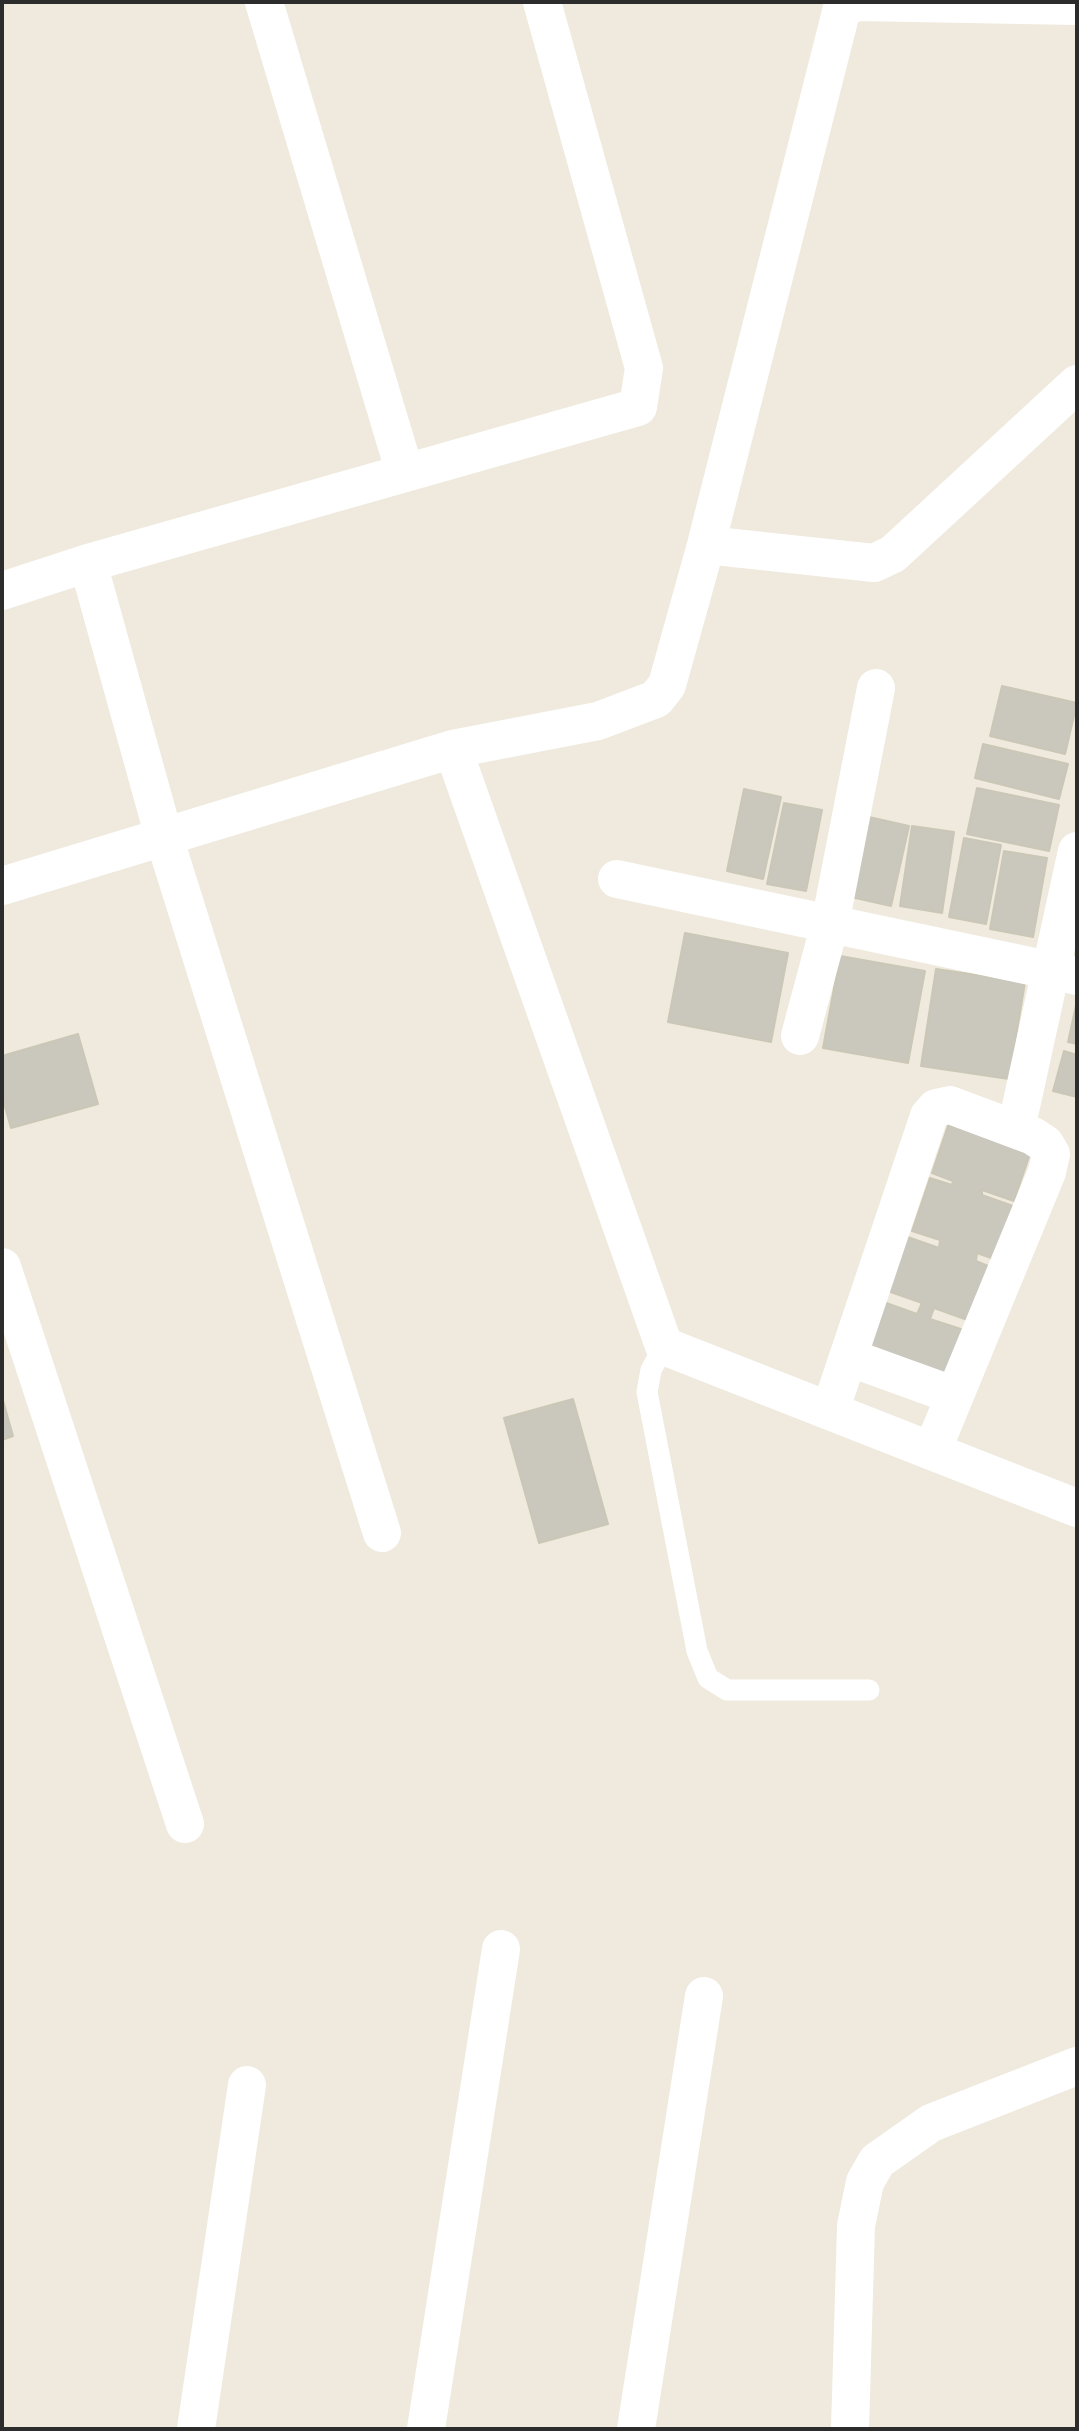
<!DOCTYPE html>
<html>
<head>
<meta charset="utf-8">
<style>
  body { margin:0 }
  #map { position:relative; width:1079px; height:2431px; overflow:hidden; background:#efeadd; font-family:Barlow,sans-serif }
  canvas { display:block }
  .frame { position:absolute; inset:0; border:4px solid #2c2c2c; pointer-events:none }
</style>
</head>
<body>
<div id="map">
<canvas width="1079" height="2431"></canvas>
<div class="frame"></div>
</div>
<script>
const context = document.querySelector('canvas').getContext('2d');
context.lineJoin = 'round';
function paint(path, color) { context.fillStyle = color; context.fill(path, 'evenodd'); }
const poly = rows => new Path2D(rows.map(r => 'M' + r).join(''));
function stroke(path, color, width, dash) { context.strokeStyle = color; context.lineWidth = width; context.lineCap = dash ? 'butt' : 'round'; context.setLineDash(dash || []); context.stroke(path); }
const building = poly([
  [1002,686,1077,703,1065,754,990,736,1002,686],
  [983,744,1068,764,1059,799,975,778,983,744],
  [977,788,1059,805,1049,851,967,834,977,788],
  [744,789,781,797,763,879,727,871,744,789],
  [784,803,822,810,806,891,767,884,784,803],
  [869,817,909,826,891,906,851,897,869,817],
  [912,826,954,832,942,913,900,906,912,826],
  [964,838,1001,845,986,924,949,917,964,838],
  [1004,851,1047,858,1033,937,990,929,1004,851],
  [685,933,788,953,771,1042,668,1022,685,933],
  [840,956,925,971,908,1063,823,1048,840,956],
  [936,969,1025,982,1009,1079,921,1066,936,969],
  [1077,1001,1077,1044,1068,1042,1077,1001],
  [78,1034,98,1104,11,1128,2,1096,2,1056,78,1034],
  [1064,1051,1077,1055,1077,1097,1053,1091,1064,1051],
  [951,1117,1033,1145,1014,1201,982,1190,982,1195,1013,1206,994,1259,977,1253,976,1261,993,1268,973,1322,934,1308,930,1319,970,1332,950,1388,855,1355,875,1299,917,1314,922,1303,882,1289,902,1235,939,1248,940,1240,912,1231,930,1178,952,1185,953,1181,932,1173,951,1117],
  [2,1397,13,1436,2,1440,2,1397],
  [573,1399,608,1524,539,1543,504,1418,573,1399]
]);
const lane = poly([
  [664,1346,651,1370,647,1392,697,1651,708,1678,727,1690,869,1690]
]);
const street = poly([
  [264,2,405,473],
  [706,545,874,563,893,554,1077,384],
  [88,563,164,837,382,1533],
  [2,591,88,563,638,407,644,368,542,2],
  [453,749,664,1346,1077,1508],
  [617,879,1077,976],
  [2,886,453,749,598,721,656,699,667,685,706,545,842,8,858,2,1077,6],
  [800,1036,830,924,876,688],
  [1020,1111,1077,851],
  [2,1267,185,1824],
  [848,1357,953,1395],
  [830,1411,929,1116,936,1108,950,1105,1033,1136,1045,1144,1051,1154,1047,1172,932,1451],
  [196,2429,247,2085],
  [426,2429,501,1949],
  [636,2429,704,1996],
  [850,2429,856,2226,865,2182,877,2161,931,2123,1077,2066]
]);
paint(building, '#cac7bd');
stroke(building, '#cbc7b6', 2);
stroke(lane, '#fff', 21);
stroke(street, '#fff', 38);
</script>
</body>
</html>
